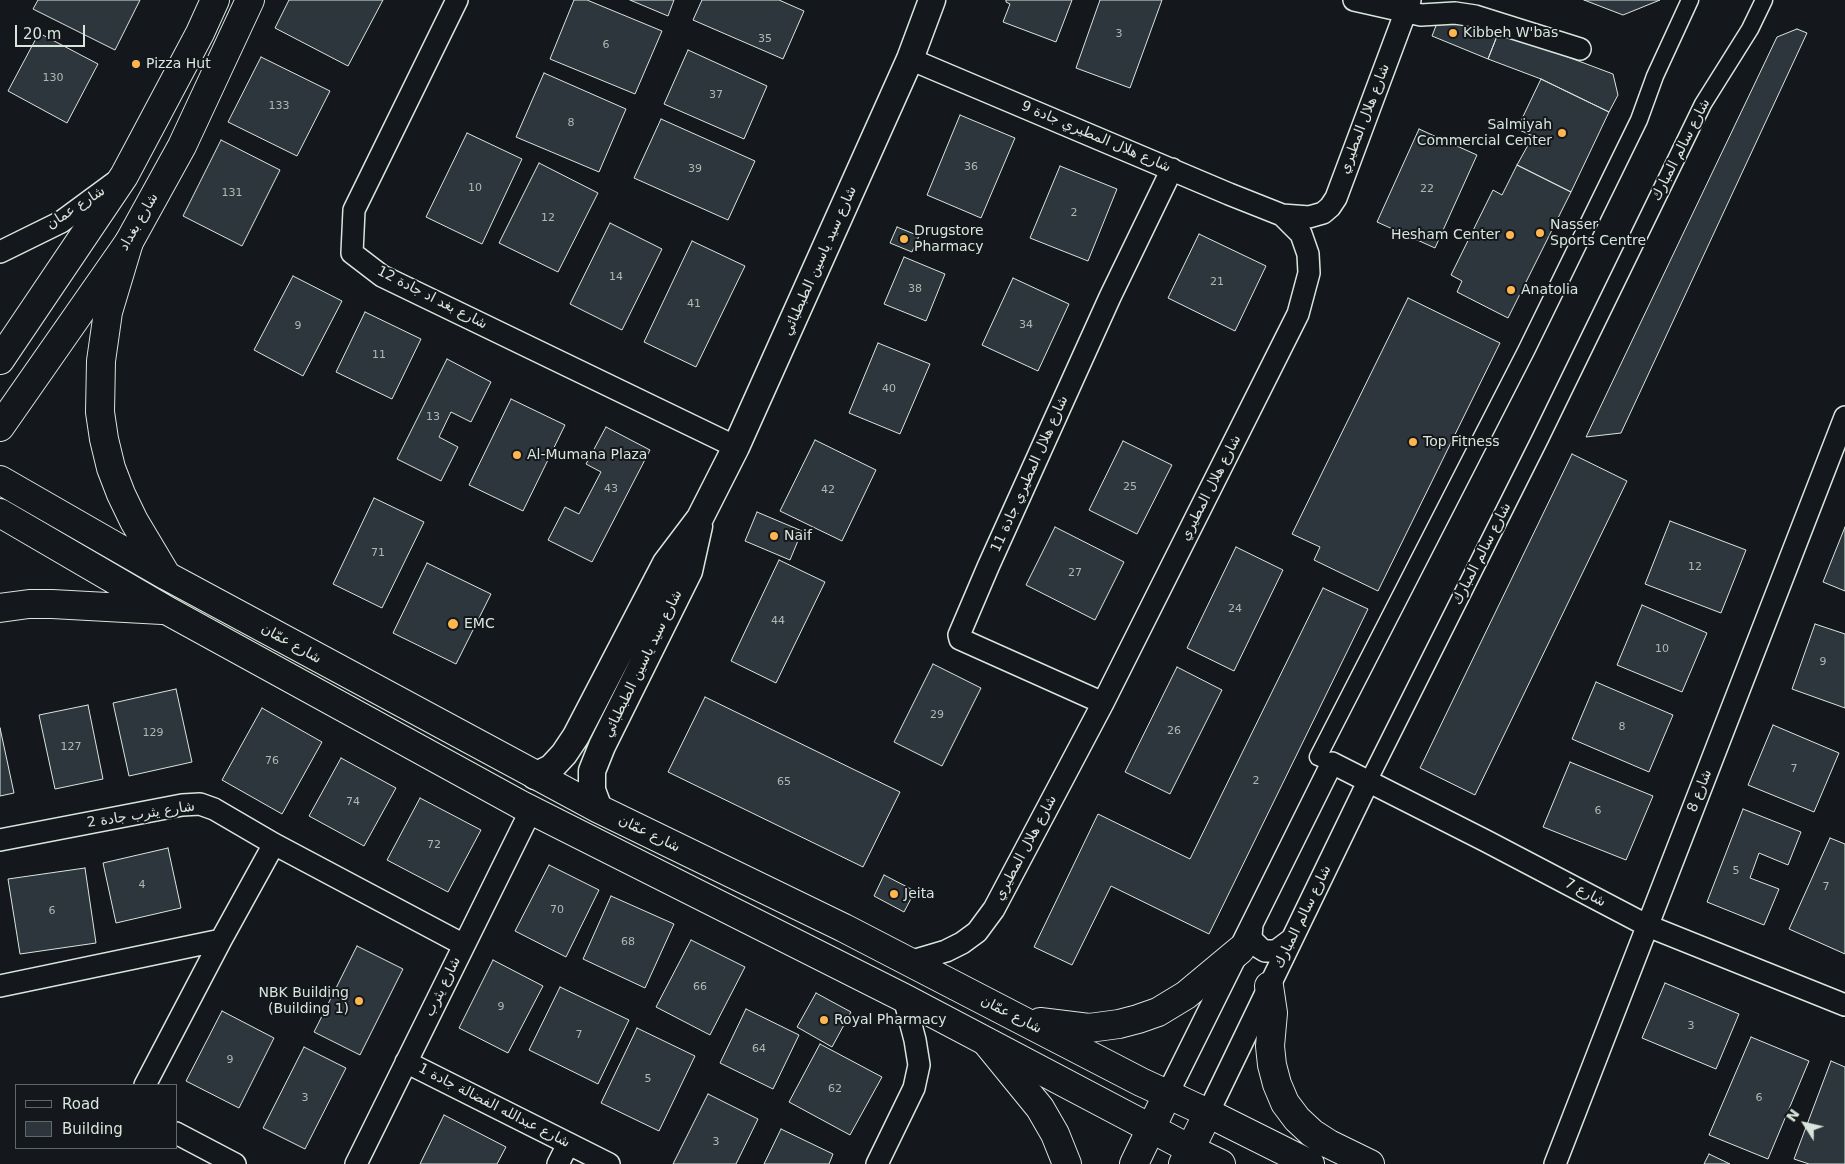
<!DOCTYPE html>
<html>
<head>
<meta charset="utf-8">
<style>
  body { margin:0 }
  #map { position:relative; width:1845px; height:1164px; overflow:hidden; background:#14181c; font-family:"DejaVu Sans",sans-serif }
  canvas { display:block }
  .legend { position:absolute; left:15px; top:1084px; width:162px; height:65px; box-sizing:border-box; background:#14181c; border:1px solid #626a69; margin:0; padding:6px 9px; list-style:none; font-size:15px; color:#d8e6dc }
  .legend li { display:flex; align-items:center; gap:10px; height:25px }
  .legend b { width:25px; border:1px solid #626a69 }
  .north { position:absolute; left:1780px; top:1099px; width:50px; height:50px; -webkit-text-stroke:4px #14181c; paint-order:stroke; rotate:305deg; font-size:14px; font-weight:700; line-height:20px; text-align:center; color:#d8e6dc }
  .north::after { content:''; display:block; margin:auto; width:18px; height:22px; background:#d8e6dc; clip-path:polygon(50% 0,100% 100%,50% 72%,0 100%) }
  .scale { position:absolute; left:15px; top:25px; width:70px; height:22px; box-sizing:border-box; border:2px solid #d8e6dc; border-top:0; padding-left:6px; font-size:15px; line-height:18px; white-space:nowrap; color:#d8e6dc; -webkit-text-stroke:4px #14181c; paint-order:stroke }
</style>
</head>
<body>
<div id="map">
<canvas width="1845" height="1164"></canvas>
<ul class="legend">
<li><b style="height:6px;background:#14181c"></b>Road</li>
<li><b style="height:14px;background:#2c363c"></b>Building</li>
</ul>
<div class="north">N</div>
<div class="scale">20 m</div>
</div>
<script>
const context = document.querySelector('canvas').getContext('2d');
context.lineJoin = 'round';
function paint(path, color) { context.fillStyle = color; context.fill(path, 'evenodd'); }
const poly = rows => new Path2D(rows.map(r => 'M' + r).join(''));
function stroke(path, color, width, dash) { context.strokeStyle = color; context.lineWidth = width; context.lineCap = dash ? 'butt' : 'round'; context.setLineDash(dash || []); context.stroke(path); }
function drawText(font, color, halo, rows, align = 'center') {
  context.font = font + ' "DejaVu Sans",Cairo,sans-serif'; context.lineWidth = 4; context.setLineDash([]); context.textBaseline = 'middle'; context.strokeStyle = halo; context.fillStyle = color; for (const [text, x, y, turn = 0] of rows) {
    context.save(); context.translate(x, y); context.rotate((+turn || 0) * Math.PI / 180); context.textAlign = isNaN(turn) ? turn : align; if (halo) context.strokeText(text, 0, 0); context.fillText(text, 0, 0); context.restore();
  }
}
const building = poly([
  [38,0,140,0,115,50,33,9,38,0],
  [289,0,383,0,348,66,275,28,289,0],
  [574,0,587,0,662,31,635,94,550,59,574,0],
  [630,0,674,0,668,16,630,0],
  [702,0,779,0,804,11,783,59,693,20,702,0],
  [1006,0,1072,0,1056,42,1003,22,1010,4,1006,2,1006,0],
  [1100,0,1162,0,1130,88,1076,68,1100,0],
  [1584,0,1660,0,1623,15,1584,0],
  [1462,16,1499,31,1488,59,1432,36,1439,18,1458,25,1462,16],
  [1797,29,1807,33,1621,433,1586,437,1777,37,1797,29],
  [1499,31,1613,74,1618,95,1609,112,1541,79,1488,59,1499,31],
  [39,33,98,64,67,123,8,91,39,33],
  [688,50,767,86,744,139,664,104,688,50],
  [261,57,330,91,297,156,228,122,261,57],
  [544,73,626,109,599,172,516,137,544,73],
  [1541,79,1609,112,1571,192,1517,165,1533,136,1517,129,1541,79],
  [960,115,1015,138,981,218,927,195,960,115],
  [661,119,755,161,728,220,634,178,661,119],
  [1419,129,1477,155,1435,248,1377,222,1419,129],
  [467,133,522,159,482,244,426,217,467,133],
  [221,140,280,170,242,246,183,216,221,140],
  [539,163,598,193,558,272,499,243,539,163],
  [1517,165,1571,192,1508,318,1457,292,1462,281,1451,275,1493,190,1502,195,1517,165],
  [1060,166,1117,189,1088,261,1030,238,1060,166],
  [610,223,662,249,622,330,570,304,610,223],
  [897,227,919,236,912,252,890,243,897,227],
  [1199,234,1266,266,1235,331,1168,298,1199,234],
  [692,241,745,266,696,367,644,342,692,241],
  [904,257,945,274,926,321,884,304,904,257],
  [293,276,342,301,303,376,254,350,293,276],
  [1013,278,1069,304,1038,371,982,345,1013,278],
  [1408,298,1500,343,1378,591,1314,560,1320,547,1292,534,1408,298],
  [365,312,421,339,392,399,336,372,365,312],
  [878,343,930,364,900,434,849,413,878,343],
  [447,359,491,382,471,422,451,412,439,437,458,447,441,481,397,459,447,359],
  [511,399,565,425,523,511,469,485,511,399],
  [606,427,650,450,592,562,548,540,565,507,579,514,601,472,586,464,606,427],
  [815,440,876,470,842,541,780,511,815,440],
  [1123,441,1172,465,1137,534,1089,510,1123,441],
  [1572,454,1627,481,1475,795,1420,768,1572,454],
  [374,498,424,522,382,608,333,584,374,498],
  [757,512,802,531,790,560,745,541,757,512],
  [1670,521,1746,550,1721,613,1645,584,1670,521],
  [1055,527,1124,562,1095,620,1026,585,1055,527],
  [1845,527,1845,591,1823,582,1845,527],
  [1236,547,1283,570,1234,671,1187,648,1236,547],
  [779,560,825,582,776,683,731,661,779,560],
  [427,563,491,594,456,664,393,633,427,563],
  [1323,588,1368,609,1209,934,1111,886,1072,965,1034,947,1098,814,1190,859,1323,588],
  [1642,605,1707,633,1682,692,1617,665,1642,605],
  [1815,624,1845,634,1845,708,1792,689,1815,624],
  [933,664,981,688,942,766,894,742,933,664],
  [1177,667,1222,690,1170,794,1125,772,1177,667],
  [1596,682,1673,715,1649,772,1572,739,1596,682],
  [176,689,192,762,129,776,113,703,176,689],
  [705,697,900,792,863,867,668,772,705,697],
  [88,705,103,779,55,789,39,715,88,705],
  [262,708,322,742,282,814,222,780,262,708],
  [1773,725,1839,753,1814,812,1748,785,1773,725],
  [0,728,14,793,0,796,0,728],
  [341,758,396,788,364,846,309,816,341,758],
  [1570,762,1653,796,1626,860,1543,827,1570,762],
  [420,798,481,830,448,892,387,860,420,798],
  [1743,809,1801,832,1788,865,1759,853,1750,878,1779,889,1764,925,1707,902,1743,809],
  [1830,838,1845,844,1845,954,1789,929,1830,838],
  [168,848,181,908,116,923,103,863,168,848],
  [549,865,599,890,566,957,515,931,549,865],
  [85,868,96,943,20,954,8,879,85,868],
  [884,875,915,891,904,912,874,896,884,875],
  [611,896,674,924,645,988,583,959,611,896],
  [691,940,745,967,710,1035,656,1007,691,940],
  [357,946,403,969,360,1055,314,1032,357,946],
  [493,960,543,986,508,1053,459,1028,493,960],
  [1665,983,1739,1014,1716,1069,1642,1038,1665,983],
  [560,987,629,1020,598,1084,529,1050,560,987],
  [816,993,851,1012,832,1047,797,1027,816,993],
  [746,1009,799,1035,773,1089,720,1063,746,1009],
  [222,1011,274,1038,239,1108,186,1081,222,1011],
  [637,1028,695,1056,659,1131,601,1103,637,1028],
  [1751,1037,1809,1061,1768,1159,1709,1135,1751,1037],
  [820,1044,882,1077,850,1135,789,1102,820,1044],
  [304,1047,346,1068,305,1149,263,1128,304,1047],
  [1831,1061,1845,1067,1845,1164,1809,1164,1794,1159,1831,1061],
  [708,1094,758,1119,736,1164,673,1164,708,1094],
  [444,1115,506,1147,497,1164,420,1164,444,1115],
  [781,1129,833,1154,829,1164,764,1164,781,1129],
  [1709,1154,1730,1164,1704,1164,1709,1154]
]);
const pedestrian = poly([
  [1332,763,1318,757,1526,351,1639,120,1655,76,1690,0],
  [1368,782,1540,439,1703,104,1750,29,1764,0]
]);
const minor = poly([
  [457,0,354,210,352,253,382,276,736,447],
  [1354,0,1421,15,1455,13,1475,16,1580,49],
  [910,59,1229,194,1282,215,1309,217,1323,213,1330,207,1336,198,1410,0],
  [0,252,61,222,114,183],
  [1103,703,960,639,959,635,988,567,1110,297,1172,169],
  [0,840,182,805,200,804,214,809,274,844,464,945],
  [1252,925,1251,936,1253,941,1260,948,1265,951,1276,951,1292,939],
  [909,962,946,951,962,943,977,932,994,909,1103,703,1298,314,1309,273,1308,254,1301,234,1282,215],
  [0,986,221,940],
  [406,1062,609,1164],
  [145,1085,221,940,274,844],
  [1167,1095,1332,763,1486,841,1648,926,1845,1005],
  [1208,1113,1368,782],
  [176,1133,235,1164],
  [356,1164,531,810],
  [558,1164,568,1144],
  [877,1164,914,1088,919,1065,915,1040,904,998],
  [1555,1164,1845,417]
]);
const tertiary = poly([
  [535,776,551,768,564,754,576,736,666,563,700,518,736,447,910,59,932,0],
  [599,809,592,790,592,771,602,746,689,571,699,526]
]);
const secondary = poly([
  [0,360,124,176,200,33,215,0],
  [0,427,129,242,182,146,250,0],
  [1269,986,1273,1013,1270,1046,1272,1065,1277,1084,1285,1103,1297,1119,1312,1133,1329,1144,1370,1164],
  [1208,1113,1310,1164],
  [1190,1149,1221,1164]
]);
const primary = poly([
  [129,242,108,312,101,361,100,412,104,439,111,468,121,494,134,521,165,573],
  [0,480,167,576,599,809,844,928,1141,1082,1208,1113],
  [0,513,168,611,521,805,904,998,1190,1149],
  [0,608,29,604,52,604,162,610],
  [1040,1022,1089,1028,1119,1024,1138,1019,1158,1012,1186,995,1240,950]
]);
const trunk = poly([
  [987,1043,1040,1108,1055,1134,1067,1164],
  [1134,1164,1167,1095],
  [1183,1164,1208,1113]
]);
const markers = [
  [1453,33,5,"#ffb74d"],
  [136,64,5,"#ffb74d"],
  [1562,133,5,"#ffb74d"],
  [1540,233,5,"#ffb74d"],
  [1510,235,5,"#ffb74d"],
  [904,239,5,"#ffb74d"],
  [1511,290,5,"#ffb74d"],
  [1413,442,5,"#ffb74d"],
  [517,455,5,"#ffb74d"],
  [774,536,5,"#ffb74d"],
  [453,624,6,"#ffb74d"],
  [894,894,5,"#ffb74d"],
  [359,1001,5,"#ffb74d"],
  [824,1020,5,"#ffb74d"]
];
const numberNames = [
  ["3",1119,34],
  ["35",765,39],
  ["6",606,45],
  ["130",53,78],
  ["37",716,95],
  ["133",279,106],
  ["8",571,123],
  ["36",971,167],
  ["39",695,169],
  ["10",475,188],
  ["22",1427,189],
  ["131",232,193],
  ["2",1074,213],
  ["12",548,218],
  ["14",616,277],
  ["21",1217,282],
  ["38",915,289],
  ["41",694,304],
  ["34",1026,325],
  ["9",298,326],
  ["11",379,355],
  ["40",889,389],
  ["13",433,417],
  ["25",1130,487],
  ["43",611,489],
  ["42",828,490],
  ["71",378,553],
  ["12",1695,567],
  ["27",1075,573],
  ["24",1235,609],
  ["44",778,621],
  ["10",1662,649],
  ["9",1823,662],
  ["29",937,715],
  ["8",1622,727],
  ["26",1174,731],
  ["129",153,733],
  ["127",71,747],
  ["76",272,761],
  ["7",1794,769],
  ["2",1256,781],
  ["65",784,782],
  ["74",353,802],
  ["6",1598,811],
  ["72",434,845],
  ["5",1736,871],
  ["4",142,885],
  ["7",1826,887],
  ["70",557,910],
  ["6",52,911],
  ["68",628,942],
  ["66",700,987],
  ["9",501,1007],
  ["3",1691,1026],
  ["7",579,1035],
  ["64",759,1049],
  ["9",230,1060],
  ["5",648,1079],
  ["62",835,1089],
  ["3",305,1098],
  ["6",1759,1098],
  ["3",716,1142]
];
const poiNames = [
  ["Kibbeh W'bas",1463,33],
  ["Pizza Hut",146,64],
  ["Salmiyah",1552,125,"right"],
  ["Commercial Center",1552,141,"right"],
  ["Nasser",1550,225],
  ["Sports Centre",1550,241],
  ["Drugstore",914,231],
  ["Pharmacy",914,247],
  ["Hesham Center",1500,235,"right"],
  ["Anatolia",1521,290],
  ["Top Fitness",1423,442],
  ["Al-Mumana Plaza",527,455],
  ["Naif",784,536],
  ["EMC",464,624],
  ["Jeita",904,894],
  ["NBK Building",349,993,"right"],
  ["(Building 1)",349,1009,"right"],
  ["Royal Pharmacy",834,1020]
];
const streetNames = [
  ["شارع هلال المطيري",1365,119,-69],
  ["شارع هلال المطيري جادة 9",1096,137,23],
  ["شارع سالم المبارك",1681,150,-63],
  ["شارع عمان",76,208,-33],
  ["شارع بغداد",139,222,-60],
  ["شارع سيد ياسين الطبطبائي",820,261,-66],
  ["شارع بغد اد جادة 12",432,298,27],
  ["شارع هلال المطيري جادة 11",1030,474,-66],
  ["شارع هلال المطيري",1211,488,-63],
  ["شارع سالم المبارك",1482,554,-63],
  ["شارع عمّان",291,644,29],
  ["شارع سيد ياسين الطبطبائي",643,664,-64],
  ["شارع 8",1700,791,-69],
  ["شارع يثرب جادة 2",141,815,-9],
  ["شارع عمّان",649,834,26],
  ["شارع هلال المطيري",1026,848,-62],
  ["شارع 7",1585,893,28],
  ["شارع سالم المبارك",1303,917,-64],
  ["شارع يثرب",443,987,-64],
  ["شارع عمّان",1011,1015,27],
  ["شارع عبدالله الفضالة جادة 1",494,1106,27]
];
paint(building, '#2c363c');
stroke(building, '#d8e6dc', 1);
stroke(pedestrian, '#d8e6dc', 19);
stroke(minor, '#d8e6dc', 24);
stroke(tertiary, '#d8e6dc', 29);
stroke(secondary, '#d8e6dc', 30);
stroke(primary, '#d8e6dc', 30);
stroke(trunk, '#d8e6dc', 30);
stroke(pedestrian, '#14181c', 16);
stroke(minor, '#14181c', 21);
stroke(tertiary, '#14181c', 26);
stroke(secondary, '#14181c', 28);
stroke(primary, '#14181c', 28);
stroke(trunk, '#14181c', 28);
for (const [x, y, r, color] of markers) { const dot = new Path2D(); dot.arc(x, y, r, 0, 2 * Math.PI); context.fillStyle = color; context.fill(dot); stroke(dot, '#14181c', 2); }
drawText('11px', '#adbab4', null, numberNames);
drawText('14px', '#d8e6dc', '#14181c', poiNames, 'left');
drawText('14px', '#d8e6dc', '#14181c', streetNames);
</script>
</body>
</html>
